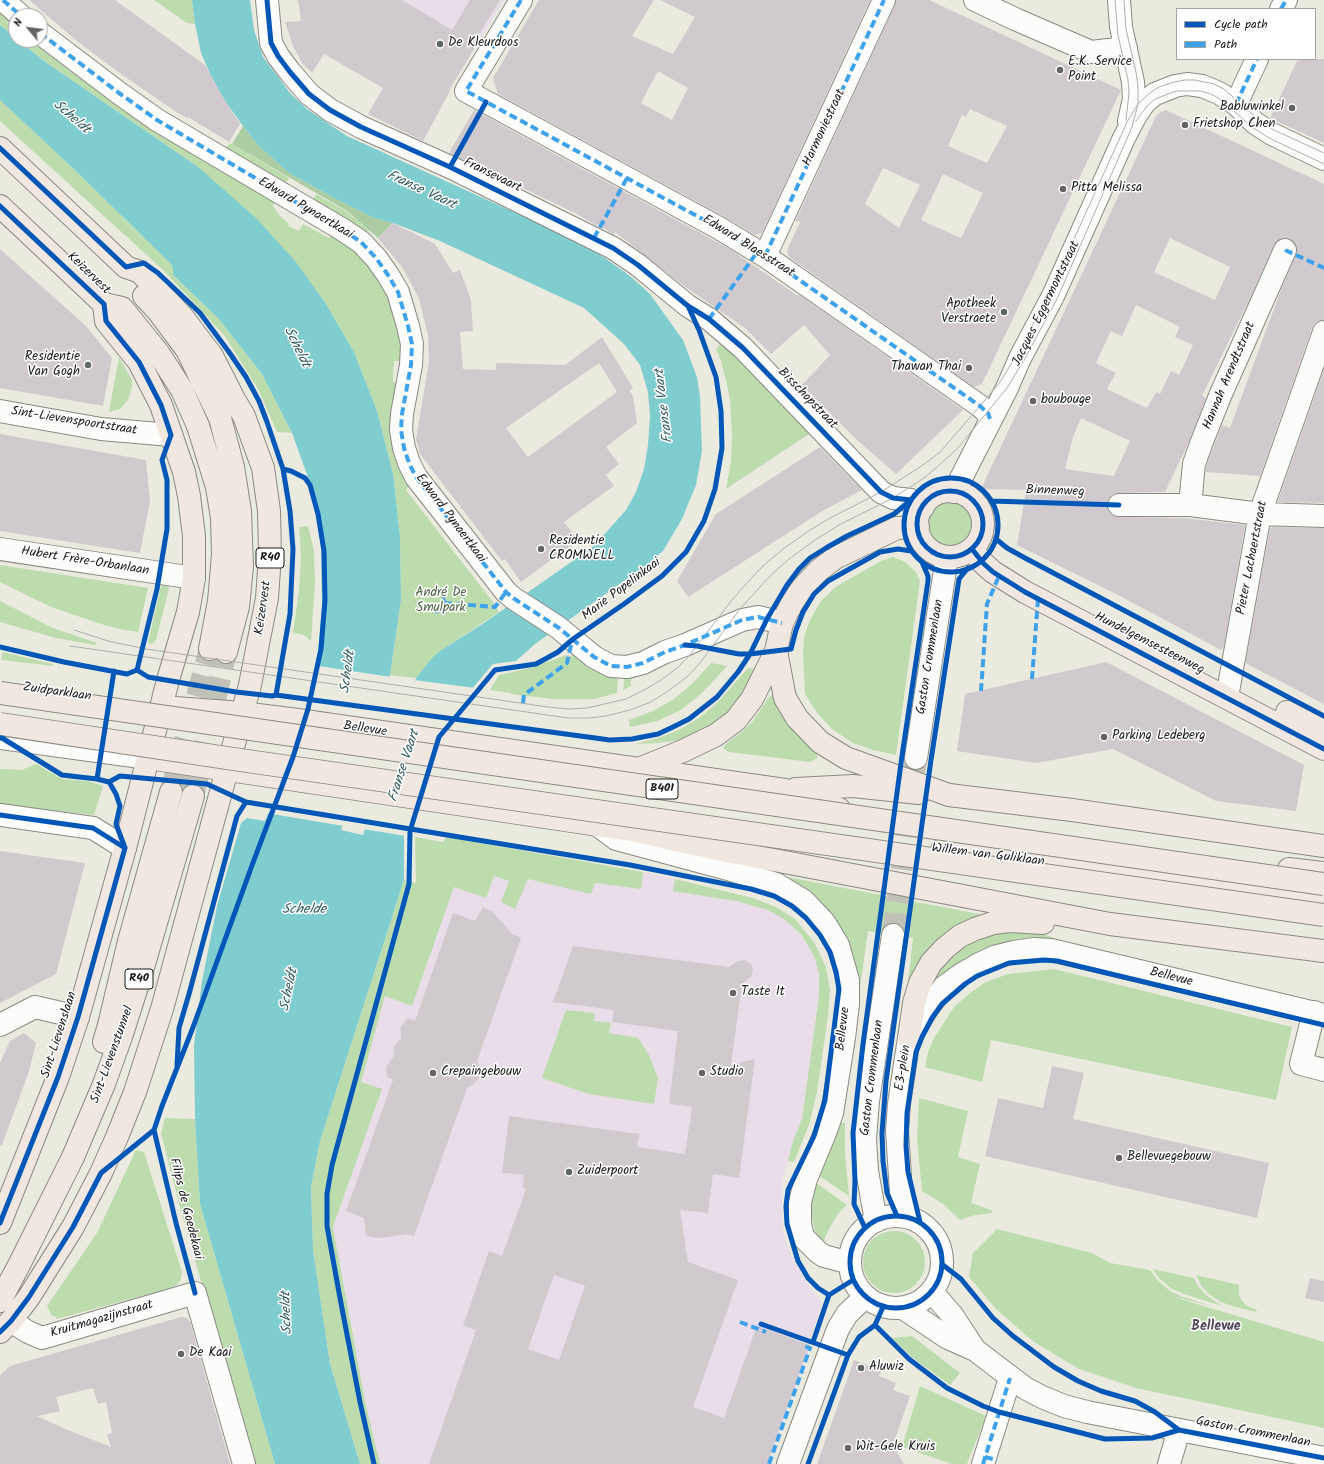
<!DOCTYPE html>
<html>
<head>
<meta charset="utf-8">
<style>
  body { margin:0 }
  #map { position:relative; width:1324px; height:1464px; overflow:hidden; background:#ebeadf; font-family:Kalam,sans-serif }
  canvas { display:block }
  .legend { position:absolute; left:1176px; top:8px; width:140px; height:52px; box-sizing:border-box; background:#fff; border:1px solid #a4a4a4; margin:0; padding:5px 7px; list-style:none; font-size:12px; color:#1c1c1c }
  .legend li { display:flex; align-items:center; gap:8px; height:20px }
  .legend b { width:20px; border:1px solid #a4a4a4 }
  .north { position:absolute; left:8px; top:8px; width:40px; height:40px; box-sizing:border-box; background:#fff; border:1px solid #a4a4a4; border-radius:50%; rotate:299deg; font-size:11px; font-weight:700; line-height:16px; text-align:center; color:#1c1c1c }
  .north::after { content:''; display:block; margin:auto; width:14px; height:18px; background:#646460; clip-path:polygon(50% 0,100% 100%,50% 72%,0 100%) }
</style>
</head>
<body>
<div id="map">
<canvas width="1324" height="1464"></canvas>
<ul class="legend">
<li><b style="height:5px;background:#0057b8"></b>Cycle path</li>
<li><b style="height:5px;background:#3da2ea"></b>Path</li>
</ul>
<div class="north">N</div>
</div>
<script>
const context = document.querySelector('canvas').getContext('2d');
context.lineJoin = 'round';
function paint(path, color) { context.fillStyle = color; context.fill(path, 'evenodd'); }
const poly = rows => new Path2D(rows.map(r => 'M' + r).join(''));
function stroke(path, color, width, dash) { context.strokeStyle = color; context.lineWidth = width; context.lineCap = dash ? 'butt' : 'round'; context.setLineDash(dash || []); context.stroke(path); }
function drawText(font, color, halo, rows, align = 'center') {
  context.font = font + ' Kalam,sans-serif'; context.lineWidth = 3; context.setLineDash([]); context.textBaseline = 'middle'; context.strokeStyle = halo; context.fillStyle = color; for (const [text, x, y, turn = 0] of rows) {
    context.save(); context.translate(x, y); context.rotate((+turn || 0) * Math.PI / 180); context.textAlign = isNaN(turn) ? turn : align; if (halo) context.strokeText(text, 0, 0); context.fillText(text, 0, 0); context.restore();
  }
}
const built = poly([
  [339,0,504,0,457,77],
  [643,872,675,879,673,891,736,901,768,910,785,919,801,934,814,956,819,973,819,996,812,1057,802,1119,793,1141,782,1183,782,1221,785,1239,794,1261,806,1281,822,1303,809,1343,811,1344,768,1464,380,1464,365,1401,333,1227,381,1090,361,1082,385,996,412,1005,454,887,486,898,494,876,509,881,502,902,528,879,591,893,595,883,641,889]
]);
const green = poly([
  [154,0,192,0,195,24,187,23],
  [0,5,16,20,16,38,0,25],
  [18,40,40,40,277,198,273,206,280,216,289,224,288,226,299,231,303,224,329,238,333,232,356,251,375,273,387,295,396,319,401,342,402,361,394,361,393,382,400,383,412,484,406,490,493,602,499,612,440,651,432,658,416,678,390,675,401,600,400,536,393,474,377,411,354,352,326,304,198,167,44,61],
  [0,100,79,174,171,264,173,268,173,275,218,318,262,374,292,433,277,432,258,389,224,335,162,269,0,121],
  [229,144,232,144,289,178,285,184,225,149],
  [316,194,347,212,369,230,365,235,313,200],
  [721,343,744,362,812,432,726,489,731,461,732,434,730,400,727,385,721,361,716,349],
  [119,357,132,380,132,387,128,400,120,409,109,412],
  '928 524a22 22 0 1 1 44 0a22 22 0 1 1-44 0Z',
  [308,526,314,551,315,583,311,641,304,635,293,633,299,591,301,556,299,527],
  [893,557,905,562,916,572,920,581,896,755,873,750,853,743,833,730,817,713,805,694,803,655,804,637,810,620,821,601,837,586,881,561],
  [0,565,148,588,138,632,119,629,101,624,51,607,0,582],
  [162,582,168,585,169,589,156,640,152,644,148,642],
  [0,601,53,628,97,643,95,645,56,638,0,622],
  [3,652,53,664,53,666,1,660],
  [575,654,618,674,617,693,594,699,553,699,510,694,511,693,490,690,499,675,534,667,566,655,569,656],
  [671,661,655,671,631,679,631,686,623,690,625,675],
  [711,663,727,666,703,692,681,710,657,721,630,727,629,720,653,711,674,699,693,683],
  [748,668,758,669,741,706,692,739,658,743,635,744,658,738,681,729,699,718,717,703],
  [771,695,775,698,793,731,817,755,817,758,814,760,810,762,729,752,724,749,724,746,726,744,743,731,753,721,767,700],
  [36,764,62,779,88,781,103,786,94,815,0,805,0,769,22,770],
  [415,837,443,842,446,837,643,872,641,889,595,883,591,894,528,879,515,909,501,902,509,881,494,876,486,898,454,887,412,1006,385,996,361,1082,382,1089,333,1227,365,1401,380,1464,360,1464,330,1364,313,1250,311,1187,320,1141,404,880,416,883],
  [782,876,984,915,907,991,913,938,868,931,860,987,856,986],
  [675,879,753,898,776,907,795,919,814,942,826,967,830,990,828,1016,817,1092,809,1125,794,1162,788,1161,793,1141,802,1119,819,996,819,973,814,956,801,934,784,919,768,910,736,901,673,891],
  [1006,928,1039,932,1054,938,1054,941,927,991,931,976,964,943],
  [1054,969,1292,1027,1276,1100,991,1040,982,1082,925,1067,928,1052,934,1038,954,1007,970,993,986,982,1008,974],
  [566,1010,595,1013,594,1021,611,1023,609,1033,638,1038,649,1055,658,1078,654,1104,589,1094,542,1078],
  [919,1098,968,1111,958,1157,980,1164,971,1203,993,1211,992,1213,975,1215,960,1220,943,1204,922,1191,917,1140],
  [165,1118,195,1119,200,1204,275,1464,253,1464,180,1207,161,1133],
  [837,1123,845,1123,845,1152,849,1196,818,1175],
  [136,1150,144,1152,182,1272,181,1279,178,1284,172,1288,56,1319,55,1316,52,1316,47,1306,97,1233],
  [815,1182,847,1205,842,1209,836,1217,829,1229,823,1242,815,1231,811,1215,812,1202],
  [997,1229,1092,1253,1110,1263,1150,1270,1158,1281,1170,1291,1183,1297,1212,1306,1170,1296,1324,1342,1324,1428,1136,1388,1079,1369,1034,1342,996,1309,969,1277,973,1253],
  '863 1262a31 31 0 1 1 62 0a31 31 0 1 1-62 0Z',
  [1153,1269,1194,1278,1198,1286,1206,1295,1222,1306,1184,1294,1172,1289,1160,1279],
  [1196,1275,1239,1285,1239,1294,1242,1301,1247,1306,1257,1310,1256,1312,1235,1307,1221,1302,1210,1295,1202,1287],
  [912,1336,960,1373,950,1385,913,1358,892,1338],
  [920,1386,986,1416,967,1464,952,1464,902,1447]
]);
const forest = poly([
  [243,126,258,145,289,173,336,199,374,218,393,223,378,238,347,211,232,144]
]);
const water = poly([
  [192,0,250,0,254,30,263,57,290,93,307,109,326,122,347,136,573,239,592,249,630,276,650,294,683,340,697,377,700,397,702,451,696,485,682,519,663,551,649,563,535,644,516,661,493,664,432,736,404,831,404,880,320,1141,311,1187,313,1250,330,1364,360,1464,275,1464,200,1204,195,1119,194,1045,202,981,217,906,241,823,247,818,265,821,290,756,305,708,318,652,322,606,321,547,317,515,309,480,292,433,262,374,218,318,173,275,173,268,171,264,79,174,0,100,0,25,16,38,16,40,18,40,44,61,198,167,256,218,296,262,326,304,354,352,377,411,393,474,400,536,401,600,390,675,341,830,363,835,411,702,416,678,432,658,440,651,484,623,594,546,626,510,636,492,644,469,648,445,650,416,648,392,640,365,624,344,584,308,440,241,393,223,374,218,336,199,289,173,258,145,243,126,225,101,211,76,201,53,195,24]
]);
const pier = poly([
  [312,665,391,677,344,826,266,813,288,755,303,707],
  [414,680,475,688,434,736,406,831,406,836,363,829,409,702]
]);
const building = poly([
  [29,0,115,0,205,65,225,101,240,124,229,142,188,117,187,118,178,113,121,74,78,42],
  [298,0,402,0,452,30,470,0,500,0,474,43,477,44,449,90,450,91,423,141,368,114,383,88,324,54,312,73,302,63,293,46,285,22,301,21],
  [539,0,654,0,632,36,673,54,695,17,660,0,870,0,762,233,755,235,725,217,498,94,493,78],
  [658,71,688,88,672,120,641,103],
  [896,0,929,0,1121,90,982,384,974,387,789,257,787,250,801,220,795,222,895,5],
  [970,109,1007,126,987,163,948,146,962,115,966,117],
  [883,168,920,185,899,228,865,204],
  [943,174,983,193,961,238,921,220],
  [1298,59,1324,59,1324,143,1270,118],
  [474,110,730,249,798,296,798,294,963,410,896,474,857,440,802,385,830,355,804,325,771,354,745,328,684,286,615,232,614,235,598,224,597,226,575,213,449,153],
  [1166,110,1324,184,1324,320,1316,322,1312,328,1260,476,1206,472,1207,464,1222,425,1230,428,1281,290,1296,255,1297,249,1295,243,1290,239,1284,238,1278,240,1274,245,1251,296,1202,396,1206,398,1187,446,1165,492,1119,493,1113,494,1108,498,1107,505,1108,512,1113,516,1119,517,1183,518,1245,525,1224,646,1221,650,1122,597,1017,545,1026,490,981,489,1156,116,1161,112],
  [1170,238,1230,267,1215,300,1154,272],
  [1136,305,1180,327,1175,337,1193,345,1179,375,1171,371,1160,394,1156,392,1147,408,1107,389,1116,373,1096,363,1111,331,1122,336],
  [1081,418,1130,441,1114,476,1065,469,1073,437],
  [393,223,435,244,453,273,460,270,471,300,473,331,460,332,463,369,496,370,496,363,565,365,602,337,633,388,629,391,633,396,637,423,606,447,619,464,606,475,614,486,564,522,578,540,521,582,505,559,502,561,420,454,416,439,429,361,428,335,419,299,411,283,402,267,378,238],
  [599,363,617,392,528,457,506,428],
  [0,249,86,326,112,358,103,406,0,388],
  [1324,370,1324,503,1279,502,1278,501],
  [0,434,146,460,150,501,140,553,0,531],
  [820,447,862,490,824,510,688,597,677,581,716,514],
  [1272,527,1324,528,1324,704,1247,664,1246,660,1270,529],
  [1106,662,1304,765,1296,811,1216,801,1113,749,1036,763,957,751,965,694],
  [0,851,85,863,56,974,0,1003],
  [483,907,493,912,512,934,521,938,477,1061,480,1068,480,1077,474,1084,467,1088,414,1236,407,1234,380,1238,371,1237,366,1235,364,1218,346,1211,393,1080,387,1077,386,1067,394,1056,393,1047,401,1038,400,1028,402,1025,408,1018,415,1021,453,913,475,921],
  [573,946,729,967,737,961,745,960,751,964,753,969,752,976,742,984,731,1065,755,1059,739,1178,713,1174,708,1213,680,1210,688,1262,738,1280,693,1407,724,1418,757,1326,809,1345,767,1464,429,1464,476,1330,463,1326,489,1251,502,1256,526,1189,523,1188,524,1175,502,1173,509,1116,639,1134,637,1147,685,1154,692,1107,669,1104,678,1031,612,1022,614,1010,553,1002],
  [554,1275,585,1286,559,1360,528,1349],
  [24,1033,36,1043,29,1071,2,1145,0,1145,0,1063,10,1041],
  [1052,1066,1084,1073,1073,1119,1269,1163,1257,1218,985,1156,998,1098,1043,1108],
  [1310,1278,1324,1281,1324,1302,1305,1298],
  [181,1317,187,1318,190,1322,230,1464,0,1464,0,1376,2,1373,10,1366],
  [93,1388,98,1404,106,1402,112,1433,107,1435,111,1447,65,1429,37,1416,60,1411,56,1397],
  [854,1360,881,1370,879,1376,896,1383,893,1390,910,1396,893,1445,904,1464,817,1464]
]);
const minorTunnel = poly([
  [893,935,916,758]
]);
const highwayTunnel = poly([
  [171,792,210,649],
  [193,796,226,652]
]);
const minor = poly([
  [3,0,21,16],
  [267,0,271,43,278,56,290,72,309,94,330,110,361,127,450,167,613,248,638,265,688,306,709,319,743,348,881,492,893,498,911,500,923,507],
  [521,0,466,91,719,228,765,256,980,406,988,413,990,419],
  [975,0,1015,19,1091,52,1126,48],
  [1119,0,1121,27,1133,82,1134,99,1129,121],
  [1281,9,1286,0],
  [40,33,119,93,157,120,340,228,361,242,376,258,388,275,398,292,408,326,412,344,411,365,402,414,401,430,404,448,409,463,416,477,506,592,513,598,559,628,594,657,611,666,627,667,643,663,665,652,685,645,742,620,758,617,782,623],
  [1236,104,1257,59],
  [765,256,884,0],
  [0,411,101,429,171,435],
  [954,492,1007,388,1020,358,1053,296,1124,138,1136,115,1145,102,1155,94,1175,86,1187,84,1202,86,1219,93,1236,104,1255,123,1272,134,1324,159],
  [1119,505,1190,505,1260,514,1324,516],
  [1190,505,1194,464,1201,444,1220,396,1285,250],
  [0,549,194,578],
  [1227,697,1260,514,1324,332],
  [0,738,148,758],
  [916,758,947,557],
  [0,815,93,828,125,848],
  [596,824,616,839,731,870,776,884,804,901,824,922,838,945,848,980,848,1004,844,1038,832,1113,825,1133,806,1179,800,1202,800,1224,803,1237,818,1252,824,1256,850,1263],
  [1314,1012,1301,1064,1324,1070],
  [0,1025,35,1007,78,1017],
  '850 1262a46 46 0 1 1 92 0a46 46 0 1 1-92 0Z',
  [908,1217,901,1192,897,1131,899,1104,909,1038,929,1006,944,987,962,974,979,964,994,957,1014,952,1034,949,1051,950,1324,1015],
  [876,1221,867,1171,865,1139,868,1101,893,935],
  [932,1292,952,1315,975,1350,1025,1388,1042,1397,1064,1406,1087,1412,1324,1458],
  [903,1308,948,1338,975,1350],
  [11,1321,28,1332,42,1338,195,1293,244,1464],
  [788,1464,838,1329,847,1314,865,1297],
  [983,1464,1010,1378],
  [1169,1464,1179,1430]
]);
const major = poly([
  [0,148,126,267,140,272,181,315,212,356,235,401,244,416,263,468,269,511,270,556,267,598,250,685,162,1009,135,1092,117,1137,101,1173,73,1227,29,1297,11,1321,0,1332],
  [0,206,104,304,106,321,139,362,161,405,184,472,189,496,194,536,194,578,188,612,168,680,125,848,78,1017,58,1077,0,1223],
  [144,296,158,311,187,350,220,418],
  [104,304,122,308,159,354,182,390,198,426],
  '917 524a33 33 0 1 1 66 0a33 33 0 1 1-66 0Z',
  [972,549,983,563,993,572,1025,592,1324,749],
  [776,651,785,698,797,718,820,742,846,758,949,795],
  [162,707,242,713,298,720,785,790,839,809],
  [1287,712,1324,731],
  [148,758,632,830,649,821],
  [641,768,683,751,716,735,736,720,752,699,776,651,782,623,792,603,803,587,818,571,835,558,897,528,918,527],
  [796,789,853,786,919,793],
  [942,850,1324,897],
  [1289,869,1324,873],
  [0,1301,20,1263,73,1157]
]);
const highway = poly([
  [220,418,233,467,240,511,242,567,238,607,226,652],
  [198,426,217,487,222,518,223,555,219,601,210,649],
  [949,795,1072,810,1324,846],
  [632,830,716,849,1110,924,1324,951],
  [909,1038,914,1003,920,983,931,963,945,948,960,936,975,929,993,923,1010,921,1043,923],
  [104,1042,109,1025,129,941,171,792],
  [73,1157,104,1084,122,1034,142,971,193,796]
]);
const tram = poly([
  [1115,0,1118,35,1128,80,1129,93,1126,120],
  [1136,121,1147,106,1155,99,1176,91,1200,91,1211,94,1220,99,1252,127,1269,138,1324,164],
  [74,630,108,641,146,649,548,707,569,709,587,708,626,699,644,690,661,680,677,668,690,655,731,601,745,585,763,566,783,549,810,530,832,517,881,492,920,467,939,453,947,444,980,406,1000,382,1016,356,1049,294,1128,120,1138,104,1151,92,1159,87,1174,82,1185,80,1195,80,1214,84,1224,89,1258,119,1274,130,1324,153],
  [70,646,568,718,588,718,606,716,630,710,651,702,668,691,687,677,700,663,740,609,771,575,789,559,815,540,839,525,893,498,924,478,937,467,957,449,1007,388,1024,360,1057,299,1132,127,1138,104,1138,87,1136,72,1126,29,1124,0]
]);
const highwayBridge = poly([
  [0,693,1324,884],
  [0,724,247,761,1324,915]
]);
const quiet = poly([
  [3,0,21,16],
  [521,0,466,91,719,228,765,256,980,406,988,413,990,419],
  [1281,9,1286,0],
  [40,33,119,93,157,120,340,228,361,242,376,258,388,275,398,292,408,326,412,344,411,365,402,414,401,430,404,448,409,463,416,477,506,592,513,598,559,628,594,657,611,666,627,667,643,663,665,652,685,645,742,620,758,617,782,623],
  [1236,104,1257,59],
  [594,238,627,178],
  [1285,250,1324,268],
  [765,256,884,0],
  [709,319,758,251],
  [444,603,495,607,506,592],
  [435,612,439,610,444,603,443,597,438,591],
  [1032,679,1038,599],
  [981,691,987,604,999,576],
  [523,703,524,695,567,663,572,641],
  [740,1322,766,1332],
  [985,1457,997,1460],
  [769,1464,810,1348,802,1345],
  [983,1464,1010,1378]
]);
const cycleway = poly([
  [267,0,271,43,278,56,290,72,309,94,330,110,361,127,450,167,613,248,638,265,688,306,709,319,743,348,881,492,893,498,911,500],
  [0,148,126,267,144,263,158,273,177,291,200,313,229,352,246,377,259,401,267,422,283,469,290,511,293,549,290,614,276,695],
  [450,167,486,102],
  [0,206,104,304,106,321,139,362,161,405,171,435,162,460,167,480,167,529,157,589,137,670],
  '904 525a47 47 0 1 1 94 0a47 47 0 1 1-94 0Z',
  '917 524a33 33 0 1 1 66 0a33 33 0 1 1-66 0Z',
  [991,501,1119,505],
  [996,539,1007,548,1025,558,1324,716],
  [972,549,983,563,993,572,1025,592,1324,749],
  [685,645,697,646,739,654,750,654,791,649,796,630,803,612,814,594,828,581,880,552,898,549,911,551],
  [0,647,64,662,127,674,137,670,148,677,236,692,272,696,276,695,610,740,632,739,658,734,673,727,689,719,717,697,738,672,750,654,767,619,787,585,799,569,810,558,826,548,847,536,894,514,911,500],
  [0,738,2,738,62,775,97,779,109,782,116,794,120,806,116,824,125,848],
  [97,779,114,671],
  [109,782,120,776,207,784,246,802],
  [0,815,93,828,125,848],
  [177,1066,179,1028,189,994,237,816,246,802,630,865,751,889,774,896,792,906,806,918,820,935,830,952,836,972,839,989,825,1100,814,1136,788,1190,786,1206,787,1224,798,1261,808,1278,818,1288,829,1295],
  [154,1130,162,1106,192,1030,254,860,293,757,308,709,321,649,325,600,324,551,318,514,310,485,305,478,291,471,283,469],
  [154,1130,176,1223,195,1293],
  '850 1262a46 46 0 1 1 92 0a46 46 0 1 1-92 0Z',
  [897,1216,887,1193,883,1161,882,1133,886,1081,931,760,959,579,968,568],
  [920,1222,908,1172,906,1146,907,1113,916,1052,922,1037,932,1018,942,1004,965,984,977,976,1009,963,1044,960,1057,961,1324,1025],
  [0,1223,58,1077,78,1017,125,848],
  [865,1228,854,1204,855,1181,853,1133,863,1044,902,756,928,581,928,576,922,562],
  [943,1265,961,1279,993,1318,1013,1336,1054,1367,1078,1381,1101,1391,1135,1401,1155,1412,1179,1430,1324,1458],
  [761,1324,848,1355],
  [875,1325,909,1359,947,1388,983,1406,999,1412,1105,1439,1152,1438,1179,1430],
  [0,1332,11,1321,29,1297,73,1227,101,1173,154,1130],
  [813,1342,829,1295,853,1280],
  [374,1464,360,1402,340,1298,327,1226,327,1194,332,1165,409,884,410,831,439,737,495,670,536,664,558,652,573,639,624,604,662,576,686,552,704,521,715,489,722,448,721,411,716,377,699,330,688,306],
  [808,1464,848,1355,859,1337,875,1325,883,1307]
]);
const markers = [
  [440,44,4,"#646460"],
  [1060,70,4,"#646460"],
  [1292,108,4,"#646460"],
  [1185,125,4,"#646460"],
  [1063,189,4,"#646460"],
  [1004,312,4,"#646460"],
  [88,365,4,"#646460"],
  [969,368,4,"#646460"],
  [1033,401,4,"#646460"],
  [541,549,4,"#646460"],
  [1104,737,4,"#646460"],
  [733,993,4,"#646460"],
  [433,1073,4,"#646460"],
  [702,1073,4,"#646460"],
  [1119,1158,4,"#646460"],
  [569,1172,4,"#646460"],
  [181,1354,4,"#646460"],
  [861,1368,4,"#646460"],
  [848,1448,4,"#646460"]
];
const shields = [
  [270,558,28],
  [662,789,32],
  [139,979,28]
];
const shieldNames = [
  ["R40",270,558],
  ["B401",662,789],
  ["R40",139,979]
];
const poiNames = [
  ["De Kleurdoos",448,44],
  ["E.K. Service",1068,63],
  ["Point",1068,78],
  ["Babluwinkel",1284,108,"right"],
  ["Frietshop Chen",1193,125],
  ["Pitta Melissa",1071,189],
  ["Apotheek",996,305,"right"],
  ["Verstraete",996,320,"right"],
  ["Residentie",80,358,"right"],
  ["Van Gogh",80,373,"right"],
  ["Thawan Thai",961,368,"right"],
  ["boubouge",1041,401],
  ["Residentie",549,542],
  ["CROMWELL",549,557],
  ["Parking Ledeberg",1112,737],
  ["Taste It",741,993],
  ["Crepaingebouw",441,1073],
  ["Studio",710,1073],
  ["Bellevuegebouw",1127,1158],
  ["Zuiderpoort",577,1172],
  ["De Kaai",189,1354],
  ["Aluwiz",869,1368],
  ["Wit-Gele Kruis",856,1448]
];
const streetNames = [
  ["Harmoniestraat",825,128,-65],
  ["Fransevaart",492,176,26],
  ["Edward Pynaertkaai",305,209,31],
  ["Edward Blaesstraat",748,247,32],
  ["Keizervest",88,274,44],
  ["Jacques Eggermontstraat",1047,304,-64],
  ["Hannah Arendtstraat",1230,376,-67],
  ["Bisschopstraat",807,399,46],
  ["Sint-Lievenspoortstraat",74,422,9],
  ["Binnenweg",1055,492,2],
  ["Edward Pynaertkaai",450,519,53],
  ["Pieter Lachaertstraat",1253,558,-79],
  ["Hubert Frère-Orbanlaan",85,562,9],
  ["Marie Popelinkaai",622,590,-37],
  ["Keizervest",264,608,-82],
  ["Hundelgemsesteenweg",1149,644,27],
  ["Gaston Crommenlaan",931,657,-81],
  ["Zuidparklaan",57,693,8],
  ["Bellevue",365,730,8],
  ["Willem van Guliklaan",988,856,7],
  ["Bellevue",1171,978,14],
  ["Bellevue",844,1029,-83],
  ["Sint-Lievenslaan",60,1035,-72],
  ["Sint-Lievenstunnel",113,1055,-70],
  ["E3-plein",904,1068,-81],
  ["Gaston Crommenlaan",873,1078,-83],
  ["Filips de Goedekaai",185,1209,76],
  ["Kruitmagazijnstraat",102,1320,-16],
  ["Gaston Crommenlaan",1253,1433,11]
];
const parkNames = [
  ["André De",441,594],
  ["Smulpark",441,609]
];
const waterNames = [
  ["Scheldt",71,118,41],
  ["Franse Vaart",421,191,25],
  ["Scheldt",296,348,64],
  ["Franse Vaart",665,406,-97],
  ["Scheldt",349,672,-82],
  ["Franse Vaart",405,766,-72],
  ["Schelde",304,911],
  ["Scheldt",290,990,-78],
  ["Scheldt",288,1313,-92]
];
const neighbourhoodNames = [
  ["Bellevue",1216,1328]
];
paint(built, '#e8dde8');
paint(green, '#bcdcae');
paint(forest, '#accca3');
paint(water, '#80cdd0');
paint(pier, '#ebeadf');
paint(building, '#d0cace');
stroke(minorTunnel, '#c2c1b8', 22, [22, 11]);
stroke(highwayTunnel, '#c2c1b8', 22, [22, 11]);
stroke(minor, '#8a8984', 24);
stroke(major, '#8a8984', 24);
stroke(highway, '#8a8984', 24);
stroke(minor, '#fcfcfa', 22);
stroke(major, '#efe7e0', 22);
stroke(highway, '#efe7e0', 22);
stroke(tram, '#afaead', 1);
stroke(highwayBridge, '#8a8984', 24, []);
stroke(highwayBridge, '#efe7e0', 22);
stroke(quiet, '#3da2ea', 4, [8, 4]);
stroke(cycleway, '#0057b8', 5);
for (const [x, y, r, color] of markers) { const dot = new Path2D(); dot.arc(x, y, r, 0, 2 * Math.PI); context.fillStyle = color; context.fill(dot); stroke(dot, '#fff', 1.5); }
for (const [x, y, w] of shields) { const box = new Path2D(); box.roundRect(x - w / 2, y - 10, w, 20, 3); context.fillStyle = '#fff'; context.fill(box); stroke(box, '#1c1c1c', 1); }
drawText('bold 12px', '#1c1c1c', null, shieldNames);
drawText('13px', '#1c1c1c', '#fff', poiNames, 'left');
drawText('13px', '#1c1c1c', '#fff', streetNames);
drawText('13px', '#4d6446', '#fff', parkNames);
drawText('italic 14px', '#325e61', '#fff', waterNames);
drawText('bold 14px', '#544a5b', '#fff', neighbourhoodNames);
</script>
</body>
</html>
